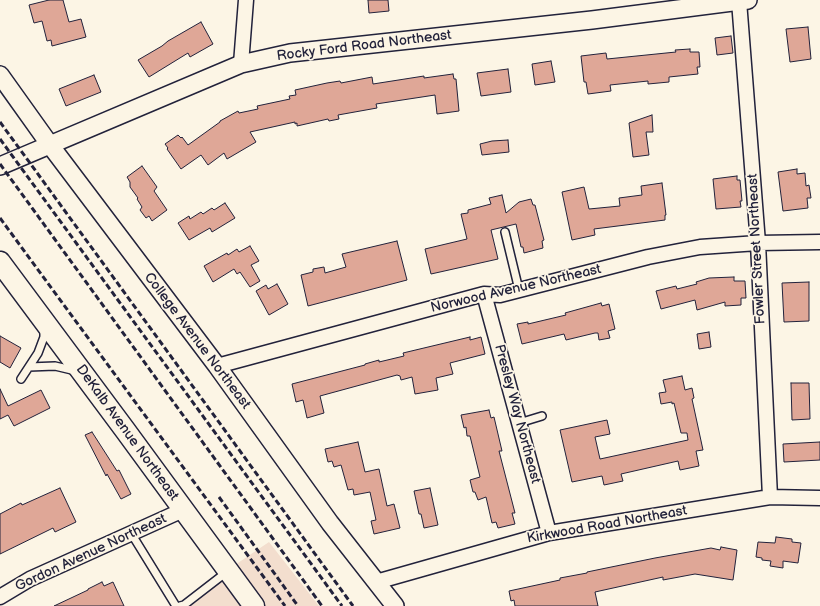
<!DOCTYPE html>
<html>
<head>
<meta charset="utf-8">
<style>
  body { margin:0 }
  canvas { display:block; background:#fcf5e5 }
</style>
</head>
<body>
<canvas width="820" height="606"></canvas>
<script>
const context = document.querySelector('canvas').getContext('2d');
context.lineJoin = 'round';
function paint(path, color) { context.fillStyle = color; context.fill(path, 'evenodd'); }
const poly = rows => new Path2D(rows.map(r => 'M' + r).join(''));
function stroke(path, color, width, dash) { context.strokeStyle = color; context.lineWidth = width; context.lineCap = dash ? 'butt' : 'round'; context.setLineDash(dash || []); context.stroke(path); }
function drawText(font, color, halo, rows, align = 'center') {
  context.font = font + ' "Balsamiq Sans",sans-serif'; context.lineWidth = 3.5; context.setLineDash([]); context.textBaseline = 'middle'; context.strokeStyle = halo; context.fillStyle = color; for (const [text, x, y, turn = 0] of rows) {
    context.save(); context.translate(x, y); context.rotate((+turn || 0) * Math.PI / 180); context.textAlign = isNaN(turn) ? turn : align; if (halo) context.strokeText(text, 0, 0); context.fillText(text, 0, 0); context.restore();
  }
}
const built = poly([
  [269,542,319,606,174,606]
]);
const building = poly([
  [49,0,63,0,69,22,81,19,86,37,52,46,51,40,47,41,42,21,34,23,29,5,49,0],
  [368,0,388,0,389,11,369,13,368,0],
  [201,22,213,44,190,57,188,53,149,77,138,60,162,46,168,41,201,22],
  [808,27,811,59,790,62,786,29,808,27],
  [731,36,733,53,717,55,715,38,731,36],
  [690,49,690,52,699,52,700,67,697,67,698,74,669,77,669,82,648,84,648,81,610,85,611,91,588,94,586,82,584,82,581,56,606,53,607,59,676,52,675,50,690,49],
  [551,61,555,82,535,85,532,64,551,61],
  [508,69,511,92,481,96,477,73,508,69],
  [453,74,454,79,456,79,459,111,437,114,435,95,376,104,377,108,338,115,339,119,329,121,328,119,297,126,297,123,295,124,295,122,250,132,256,142,227,159,224,153,208,165,201,155,181,169,167,149,168,148,165,144,178,135,181,138,182,137,188,145,220,122,220,121,238,111,239,113,258,109,257,106,290,99,289,96,296,95,295,90,327,83,340,81,341,83,372,77,373,84,424,76,424,78,453,74],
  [94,75,101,92,66,106,59,89,94,75],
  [652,115,653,132,646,132,649,155,633,157,629,123,652,115],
  [508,140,509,152,482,155,480,144,492,141,508,140],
  [142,166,157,187,154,191,167,210,152,221,149,216,146,218,140,210,142,207,137,199,138,198,130,187,130,182,127,177,142,166],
  [797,169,797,174,805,173,806,186,809,185,811,198,807,198,808,208,783,211,778,172,797,169],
  [737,176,737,180,740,180,742,201,740,201,741,207,716,209,713,179,737,176],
  [662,183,666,215,665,215,665,220,594,229,595,235,572,240,562,192,584,187,589,209,620,206,619,198,642,195,641,186,662,183],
  [502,195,506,213,519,202,531,199,533,205,535,205,544,240,542,241,543,248,524,253,523,247,521,247,516,224,491,230,498,259,431,274,425,249,467,239,461,214,468,213,468,210,491,204,489,198,502,195],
  [225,203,235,218,212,232,210,228,189,240,178,223,189,216,190,219,201,212,203,214,212,208,214,210,225,203],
  [397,241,407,280,308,306,301,275,313,272,313,269,324,267,325,273,346,267,342,254,397,241],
  [250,246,259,261,251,265,260,281,250,287,240,272,237,274,234,269,213,282,204,266,227,253,228,255,237,249,239,252,250,246],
  [734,277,734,281,745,281,746,298,741,298,741,305,725,306,725,302,697,310,695,300,661,309,656,291,676,286,677,289,697,284,696,282,709,278,734,277],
  [809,282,809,321,784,322,782,283,809,282],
  [277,284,288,304,269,315,256,291,266,285,268,289,277,284],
  [601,303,602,306,609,304,615,329,608,331,610,338,599,340,598,333,595,333,566,340,564,334,522,344,517,324,528,322,528,324,566,315,565,313,601,303],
  [709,332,711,347,699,349,697,334,709,332],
  [0,336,21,348,10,368,0,362,0,336],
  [470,337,470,340,481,337,485,354,450,363,453,374,436,378,438,390,415,394,412,377,401,380,400,376,397,375,320,396,324,413,307,418,303,400,296,402,292,384,365,365,365,364,379,360,379,362,404,356,403,353,470,337],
  [682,376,685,390,692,388,694,398,692,399,703,450,696,451,699,466,680,470,678,461,621,474,623,481,604,485,602,476,572,482,560,430,607,420,610,434,595,437,600,459,688,440,687,433,681,433,674,403,672,404,672,402,661,404,659,393,666,392,663,380,682,376],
  [791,383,809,383,810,419,792,420,791,383],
  [0,389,8,406,41,390,50,408,14,426,8,415,0,419,0,389],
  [489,410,491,418,494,417,502,451,499,451,515,513,512,513,515,524,498,528,496,522,492,523,486,497,478,500,475,492,473,492,470,480,480,477,470,436,467,436,466,427,464,428,461,415,489,410],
  [92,432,117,471,119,470,131,494,121,499,107,474,106,476,85,435,92,432],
  [358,442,365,472,379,469,387,506,394,504,400,528,374,534,371,521,376,520,370,492,354,495,353,489,348,490,341,465,334,467,332,461,328,462,325,449,358,442],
  [820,442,820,460,784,462,783,444,820,442],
  [60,488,76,522,55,532,53,528,0,554,0,514,21,503,22,505,60,488],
  [430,488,438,525,424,528,421,514,419,514,414,491,430,488],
  [776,537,792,539,792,542,801,543,798,563,783,561,783,568,770,566,771,561,762,560,762,558,756,557,758,542,775,543,776,537],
  [721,547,737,550,733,580,695,574,663,580,663,577,595,592,598,606,515,606,514,600,511,601,509,591,560,580,560,578,587,573,587,572,655,558,711,548,720,550,721,547],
  [102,582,104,586,113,582,124,606,54,606,88,590,88,589,102,582]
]);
const service = poly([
  [505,232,519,290],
  [29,367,55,366,76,371],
  [21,379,38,353,44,337,44,329],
  [519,423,542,416],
  [131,533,176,606],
  [180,606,184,605,228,571]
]);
const minor = poly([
  [739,1,758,243,770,497],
  [241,64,246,0],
  [484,294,549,533],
  [217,366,484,294,500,295,648,257,700,247,758,243,820,242],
  [376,582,549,533,770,497,820,498],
  [0,597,30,579,183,510]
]);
const tertiary = poly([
  [0,75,50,145,217,366,330,523,395,606],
  [0,166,241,64,290,53,592,20,748,0]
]);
const secondary = poly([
  [0,262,125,430,254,606]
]);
const rail = poly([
  [0,122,353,606],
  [0,139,342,606],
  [0,164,322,606],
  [0,218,285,606],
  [219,497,298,606]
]);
const streetNames = [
  ["Rocky Ford Road Northeast",364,46,-7],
  ["Fowler Street Northeast",757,249,-93],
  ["Norwood Avenue Northeast",516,289,-13],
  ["College Avenue Northeast",197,341,53],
  ["Presley Way Northeast",517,414,75],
  ["DeKalb Avenue Northeast",127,433,54],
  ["Kirkwood Road Northeast",607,525,-10],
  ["Gordon Avenue Northeast",91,553,-25]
];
paint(built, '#f3dece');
paint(building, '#dfa797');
stroke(building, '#22223b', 1);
stroke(service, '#22223b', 10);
stroke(minor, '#22223b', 17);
stroke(tertiary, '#22223b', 20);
stroke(secondary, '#22223b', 23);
stroke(service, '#fcf5e5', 7);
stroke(minor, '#fcf5e5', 14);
stroke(tertiary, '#fcf5e5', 17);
stroke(secondary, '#fcf5e5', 20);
stroke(rail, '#22223b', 3, [6, 3]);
drawText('14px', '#22223b', '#fcf5e5', streetNames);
</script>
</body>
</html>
